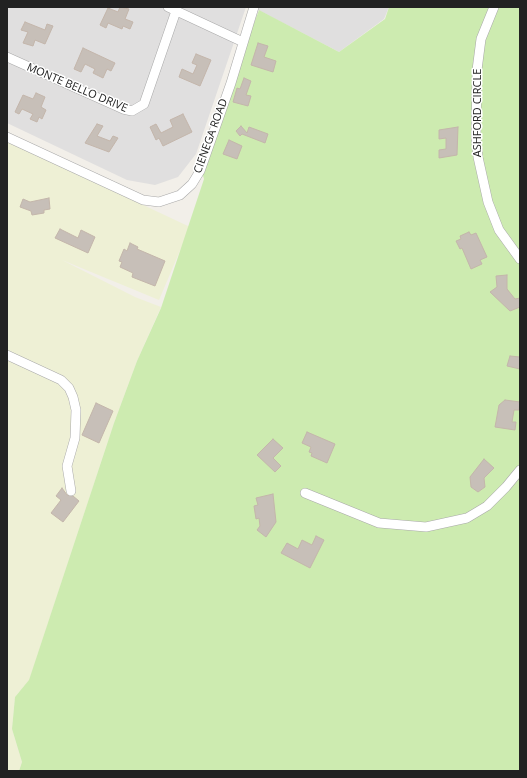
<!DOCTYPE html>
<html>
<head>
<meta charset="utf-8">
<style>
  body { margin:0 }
  #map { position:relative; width:527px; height:778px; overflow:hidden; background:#f2efe9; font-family:"Open Sans",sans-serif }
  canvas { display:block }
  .frame { position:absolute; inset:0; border:8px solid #222; pointer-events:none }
</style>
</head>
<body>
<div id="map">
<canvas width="527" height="778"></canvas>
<div class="frame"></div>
</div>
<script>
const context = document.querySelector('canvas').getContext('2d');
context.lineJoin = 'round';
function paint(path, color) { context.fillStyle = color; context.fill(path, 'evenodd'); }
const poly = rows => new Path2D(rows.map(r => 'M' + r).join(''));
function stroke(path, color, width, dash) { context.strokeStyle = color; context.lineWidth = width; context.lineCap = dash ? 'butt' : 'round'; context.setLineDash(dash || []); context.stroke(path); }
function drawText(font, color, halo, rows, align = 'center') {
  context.font = font + ' "Open Sans",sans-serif'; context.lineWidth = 3; context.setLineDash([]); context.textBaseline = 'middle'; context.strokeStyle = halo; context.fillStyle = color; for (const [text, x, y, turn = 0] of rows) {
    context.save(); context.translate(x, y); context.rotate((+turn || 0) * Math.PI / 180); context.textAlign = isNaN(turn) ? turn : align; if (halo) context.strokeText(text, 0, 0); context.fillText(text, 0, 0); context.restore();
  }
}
const residential = poly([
  [7,7,246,7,196,154,178,177,155,185,127,180,7,123],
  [258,7,389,7,384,19,339,52,258,10]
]);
const farmland = poly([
  [7,141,190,227,159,300,62,260,135,297,161,307,137,361,114,423,29,681,15,697,12,729,22,762,19,771,7,771]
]);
const grass = poly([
  [389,7,520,7,520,771,19,771,22,762,12,729,15,697,29,680,114,423,137,361,161,308,204,179,200,165,259,10,339,52,385,19]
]);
const building = poly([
  [120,7,129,9,125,19,133,22,130,29,123,26,122,29,108,23,106,28,100,25,108,8,118,12,120,7],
  [25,22,45,30,47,24,53,26,45,44,35,40,33,46,23,43,28,32,21,30,25,22],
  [258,43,268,46,264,57,276,61,273,72,251,65,258,43],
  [83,48,115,63,111,71,107,69,103,78,93,73,95,69,85,64,81,72,74,69,83,48],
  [196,54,211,60,200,86,179,77,182,69,193,74,197,65,192,63,196,54],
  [244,78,251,81,246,95,251,96,248,106,233,102,237,88,240,89,244,78],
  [36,93,45,97,41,107,46,110,42,119,39,117,37,122,30,119,33,114,22,109,19,114,15,112,23,95,33,99,36,93],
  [183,114,192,132,163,146,159,138,156,140,150,127,156,124,161,133,173,127,170,120,183,114],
  [97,124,103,126,97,136,110,141,113,136,118,138,109,152,85,143,97,124],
  [241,126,247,133,249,127,268,134,265,143,242,134,240,136,236,131,241,126],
  [458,127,457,155,439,158,439,150,446,149,446,138,439,139,439,130,458,127],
  [229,140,242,146,237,159,223,154,229,140],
  [49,198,50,209,44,210,44,213,32,215,31,211,20,207,23,199,30,202,49,198],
  [60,229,78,238,81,230,95,237,88,253,55,238,60,229],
  [469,232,471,235,476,233,487,257,480,260,482,264,471,269,462,248,460,249,456,241,461,239,460,236,469,232],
  [130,243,138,247,137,249,165,261,155,286,132,277,133,273,120,267,122,262,119,261,124,249,127,251,130,243],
  [507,275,507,289,515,299,520,298,520,307,510,311,490,292,497,287,496,276,507,275],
  [510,356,520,357,520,369,507,366,510,356],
  [505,400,520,402,519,410,514,410,512,422,516,422,515,430,495,427,499,405,505,400],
  [96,403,113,411,99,443,82,435,96,403],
  [307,432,335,444,327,463,311,456,312,453,309,452,311,447,302,443,307,432],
  [273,439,283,448,273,458,281,466,275,472,257,455,273,439],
  [484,459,494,468,484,478,485,487,478,492,471,487,470,477,484,459],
  [62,488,67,495,73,496,79,501,63,522,51,513,61,500,56,496,62,488],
  [273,494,276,522,266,537,257,530,260,526,259,518,256,519,254,506,258,505,256,498,273,494],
  [316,536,324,540,310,568,281,553,287,543,298,549,302,540,312,545,316,536]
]);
const minor = poly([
  [168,7,243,42],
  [494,7,481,39,477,70,476,137,478,157,488,202,499,230,520,259],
  [7,57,123,109,132,111,144,104,176,11],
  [7,137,143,200,159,202,180,195,192,184,200,171,231,83,254,7],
  [7,355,61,380,69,388,73,397,76,410,75,438,67,466,71,491],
  [305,493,379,523,426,527,467,518,487,506,506,487,520,470]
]);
const streetNames = [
  ["MONTE BELLO DRIVE",77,88,23],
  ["ASHFORD CIRCLE",478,113,-90],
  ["CIENEGA ROAD",211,136,-70]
];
paint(residential, '#e0dfdf');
paint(farmland, '#eef0d5');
paint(grass, '#cdebb0');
paint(building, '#c7bfb8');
stroke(building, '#c4b6ab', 1);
stroke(minor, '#a9a9a9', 10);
stroke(minor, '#fff', 9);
drawText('11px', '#222', '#fff', streetNames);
</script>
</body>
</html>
